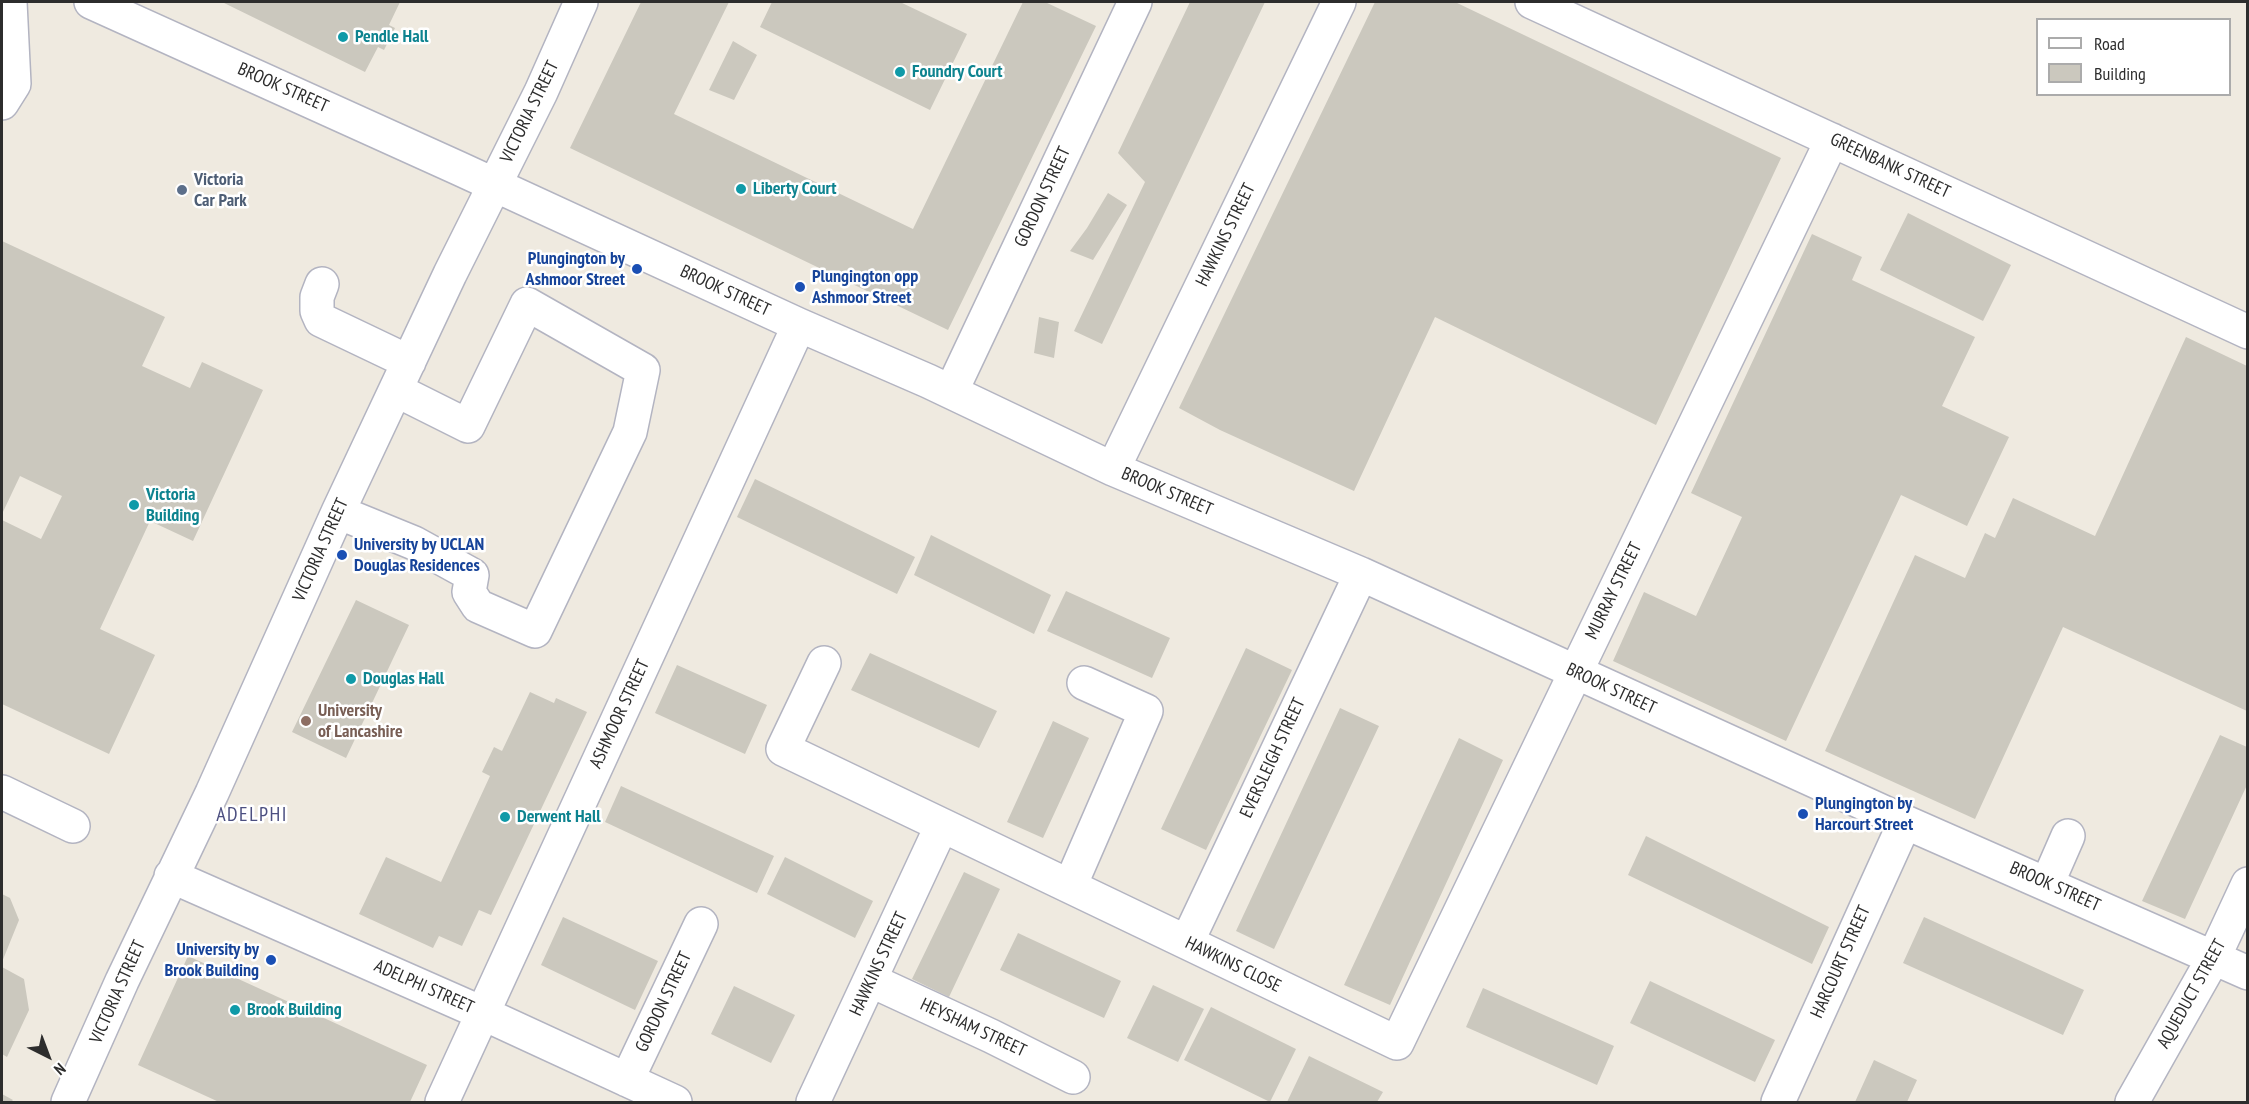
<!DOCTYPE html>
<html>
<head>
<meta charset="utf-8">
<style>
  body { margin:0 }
  #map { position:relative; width:2249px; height:1104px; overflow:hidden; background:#efeae0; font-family:"PT Sans Narrow",sans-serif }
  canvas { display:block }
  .frame { position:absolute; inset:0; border:3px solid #2d2d2d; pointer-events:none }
  .legend { position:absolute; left:2036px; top:18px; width:195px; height:78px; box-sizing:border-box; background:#fff; border:2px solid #ababab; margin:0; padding:8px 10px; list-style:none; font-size:18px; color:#2d2d2d }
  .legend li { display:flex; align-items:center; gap:12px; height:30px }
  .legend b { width:30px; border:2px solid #ababab }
  .north { position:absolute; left:18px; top:1026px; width:60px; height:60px; -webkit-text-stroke:4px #fff; paint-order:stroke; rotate:138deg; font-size:16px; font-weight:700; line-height:24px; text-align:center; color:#2d2d2d }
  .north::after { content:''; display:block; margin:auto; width:21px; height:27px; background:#2d2d2d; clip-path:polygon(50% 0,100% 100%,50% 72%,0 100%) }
</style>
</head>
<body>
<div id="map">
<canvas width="2249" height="1104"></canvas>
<div class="frame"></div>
<ul class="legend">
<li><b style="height:8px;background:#fff"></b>Road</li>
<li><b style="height:16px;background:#cbc8be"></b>Building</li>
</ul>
<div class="north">N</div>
</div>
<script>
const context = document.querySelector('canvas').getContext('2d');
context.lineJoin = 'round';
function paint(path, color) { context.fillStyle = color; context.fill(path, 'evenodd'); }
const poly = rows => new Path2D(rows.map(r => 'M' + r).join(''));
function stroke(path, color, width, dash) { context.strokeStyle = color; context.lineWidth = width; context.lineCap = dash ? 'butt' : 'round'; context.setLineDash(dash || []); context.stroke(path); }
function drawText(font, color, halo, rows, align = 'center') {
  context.font = font + ' "PT Sans Narrow",sans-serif'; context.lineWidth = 5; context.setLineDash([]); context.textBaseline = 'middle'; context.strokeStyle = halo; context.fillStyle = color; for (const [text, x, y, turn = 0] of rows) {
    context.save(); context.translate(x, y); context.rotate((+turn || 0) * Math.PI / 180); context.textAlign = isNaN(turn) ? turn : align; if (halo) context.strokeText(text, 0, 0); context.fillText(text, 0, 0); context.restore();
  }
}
const building = poly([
  [222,2,400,2,389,25,395,28,384,50,378,47,365,72],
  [641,2,729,2,674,114,913,229,1023,2,1045,2,1096,26,948,330,570,148],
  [772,2,900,2,967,34,930,110,760,27],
  [1190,2,1265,2,1102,344,1074,331,1145,182,1118,153],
  [1375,2,1455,2,1781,158,1656,425,1435,317,1354,491,1220,430,1179,408],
  [733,41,757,55,734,100,709,90],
  [1108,193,1127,205,1093,260,1070,251,1087,228],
  [1908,213,2011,265,1983,321,1880,270],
  [1812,234,1862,257,1852,280,1975,337,1942,406,2009,437,1967,526,1901,495,1786,741,1613,661,1644,592,1696,616,1742,517,1691,493],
  [2,241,165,317,142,366,190,388,202,362,263,390,193,541,150,521,100,629,155,655,109,754,2,704,2,520,41,539,62,496,20,476,2,514],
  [1039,317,1059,322,1054,358,1034,353],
  [2186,337,2247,366,2247,711,2063,627,1975,819,1825,751,1915,555,1965,578,1985,533,1995,538,2013,498,2095,536],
  [755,479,915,557,897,594,737,517],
  [931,535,1051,595,1034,634,914,575],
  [1066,591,1170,638,1152,678,1047,631],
  [356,600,409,625,346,758,292,732],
  [1246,648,1292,670,1206,850,1161,829],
  [870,653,997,711,979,748,851,690],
  [677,665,767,705,745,754,655,713],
  [530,692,554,703,556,698,587,712,491,915,479,910,462,946,439,936,433,948,359,914,386,857,441,882,490,776,482,772,494,747,502,751],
  [1340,708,1379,726,1274,949,1236,931],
  [1053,721,1089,738,1043,838,1007,822],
  [2220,735,2247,747,2247,785,2185,919,2142,901],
  [1459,738,1503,760,1390,1005,1344,985],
  [621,786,774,856,757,893,605,822],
  [1646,836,1829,927,1812,964,1628,875],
  [785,857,873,901,855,938,767,894],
  [964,872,1000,889,949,997,912,979],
  [2,894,10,898,19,920,2,962],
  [563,917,658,961,635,1010,541,965],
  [1924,917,2084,990,2063,1035,1903,963],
  [1018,933,1121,981,1104,1018,1000,970],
  [188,956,427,1065,410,1102,219,1102,138,1065],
  [2,967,24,979,29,1010,7,1057,2,1054],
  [1650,981,1775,1040,1755,1082,1630,1023],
  [1153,985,1204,1009,1178,1062,1127,1038],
  [734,986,795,1015,771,1063,711,1034],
  [1483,988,1614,1046,1597,1085,1466,1027],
  [1211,1007,1296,1049,1270,1102,1184,1060],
  [1309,1056,1383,1092,1377,1102,1287,1102],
  [1874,1060,1917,1080,1907,1102,1855,1102],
  [2,1094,13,1100,11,1102,2,1102]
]);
const minor = poly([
  [91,2,458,168,799,325,928,381,1113,469,1361,574,1905,822,2248,973],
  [1532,2,2248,332],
  [2,103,14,84,10,2],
  [322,284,317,297,317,311,321,320,409,362],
  [951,392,1135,2],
  [1113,469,1339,2],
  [338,512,414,543,472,575,469,592,478,606,535,631,630,432,643,370,527,304,468,426,396,390],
  [824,663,783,749,1397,1043,1832,140],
  [2,792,73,826],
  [171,876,482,1013,675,1102],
  [2047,884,2068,836],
  [1070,886,1146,711,1084,683],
  [1187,942,1361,574],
  [872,981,991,1036,1073,1077],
  [627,1080,701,924],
  [68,1102,122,981,212,793,338,512,450,274,541,92,581,2],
  [442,1102,799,325],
  [813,1102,942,825],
  [1778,1102,1905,822],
  [2132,1102,2214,957,2248,884]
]);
const markers = [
  [343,37,6,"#0f9aa8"],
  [900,72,6,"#0f9aa8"],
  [741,189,6,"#0f9aa8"],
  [182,190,6,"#5c6f8a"],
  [637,269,6,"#1a4fb4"],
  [800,287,6,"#1a4fb4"],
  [134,505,6,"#0f9aa8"],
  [342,555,6,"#1a4fb4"],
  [351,679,6,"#0f9aa8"],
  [306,721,6,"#8d6e63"],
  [1803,814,6,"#1a4fb4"],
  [505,817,6,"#0f9aa8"],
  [271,960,6,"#1a4fb4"],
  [235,1010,6,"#0f9aa8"]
];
const cultureNames = [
  ["Pendle Hall",355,37],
  ["Foundry Court",912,72],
  ["Liberty Court",753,189],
  ["Victoria",146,495],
  ["Building",146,516],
  ["Douglas Hall",363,679],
  ["Derwent Hall",517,817],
  ["Brook Building",247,1010]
];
const streetNames = [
  ["BROOK STREET",283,88,24],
  ["VICTORIA STREET",530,112,-64],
  ["GREENBANK STREET",1890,166,25],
  ["GORDON STREET",1043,197,-65],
  ["HAWKINS STREET",1226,235,-64],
  ["BROOK STREET",725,291,25],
  ["BROOK STREET",1167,492,23],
  ["VICTORIA STREET",321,550,-66],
  ["MURRAY STREET",1614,591,-64],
  ["BROOK STREET",1611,689,25],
  ["ASHMOOR STREET",620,714,-65],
  ["EVERSLEIGH STREET",1273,758,-65],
  ["BROOK STREET",2055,887,24],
  ["HARCOURT STREET",1841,962,-66],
  ["HAWKINS STREET",879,964,-65],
  ["HAWKINS CLOSE",1233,965,26],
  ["ADELPHI STREET",424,987,24],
  ["VICTORIA STREET",118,992,-66],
  ["AQUEDUCT STREET",2192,994,-61],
  ["GORDON STREET",664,1002,-65],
  ["HEYSHAM STREET",973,1028,25]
];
const serviceNames = [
  ["Victoria",194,180],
  ["Car Park",194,201]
];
const transitNames = [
  ["Plungington by",625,259,"right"],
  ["Ashmoor Street",625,280,"right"],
  ["Plungington opp",812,277],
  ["Ashmoor Street",812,298],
  ["University by UCLAN",354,545],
  ["Douglas Residences",354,566],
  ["Plungington by",1815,804],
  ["Harcourt Street",1815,825],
  ["University by",259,950,"right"],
  ["Brook Building",259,971,"right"]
];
const educationNames = [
  ["University",318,711],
  ["of Lancashire",318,732]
];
const neighbourhoodNames = [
  ["ADELPHI",252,815]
];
paint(building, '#cbc8be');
stroke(minor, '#b3b4c1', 36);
stroke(minor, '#fff', 33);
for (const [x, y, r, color] of markers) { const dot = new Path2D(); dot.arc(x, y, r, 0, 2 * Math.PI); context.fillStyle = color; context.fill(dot); stroke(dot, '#fff', 2); }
drawText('bold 18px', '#0d838f', '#fff', cultureNames, 'left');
drawText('18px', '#2d2d2d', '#fff', streetNames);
drawText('bold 18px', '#4e5e75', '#fff', serviceNames, 'left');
drawText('bold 18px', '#164399', '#fff', transitNames, 'left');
drawText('bold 18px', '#785e54', '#fff', educationNames, 'left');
context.letterSpacing = '1.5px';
drawText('20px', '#4c4f80', '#fff', neighbourhoodNames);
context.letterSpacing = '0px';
</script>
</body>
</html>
